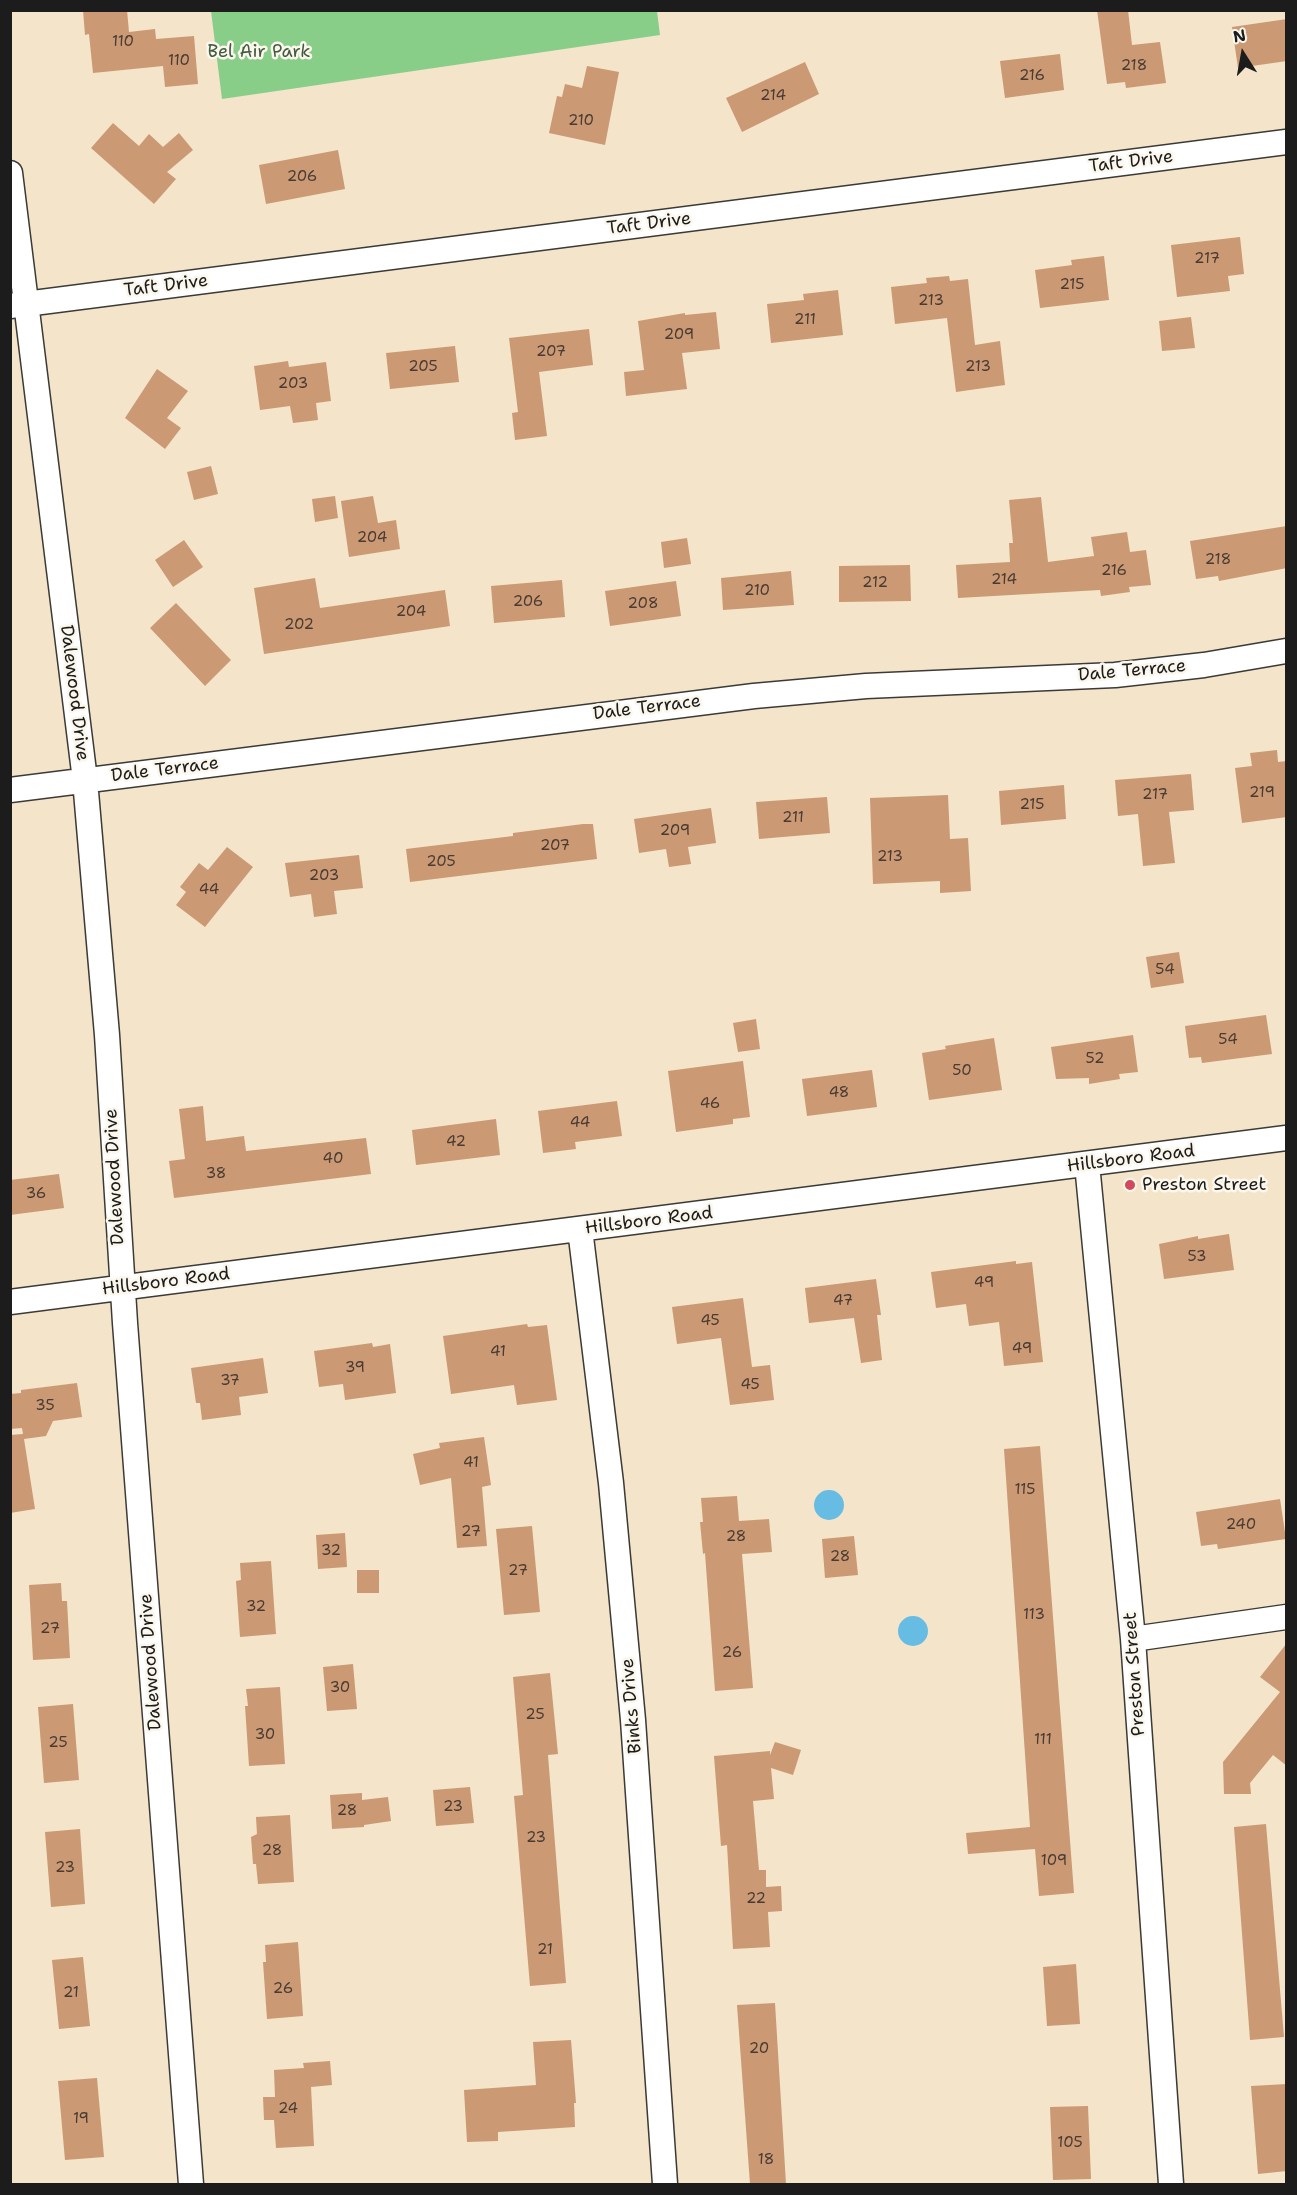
<!DOCTYPE html>
<html>
<head>
<meta charset="utf-8">
<style>
  body { margin:0 }
  #map { position:relative; width:1297px; height:2195px; overflow:hidden; background:#f4e4ca; font-family:"Shantell Sans",sans-serif }
  canvas { display:block }
  .frame { position:absolute; inset:0; border:12px solid #1c1c1c; pointer-events:none }
  .north { position:absolute; left:1213px; top:24px; width:60px; height:60px; -webkit-text-stroke:4px #fbf7ec; paint-order:stroke; rotate:349deg; font-size:16px; font-weight:700; line-height:24px; text-align:center; color:#1c1c1c }
  .north::after { content:''; display:block; margin:auto; width:21px; height:27px; background:#1c1c1c; clip-path:polygon(50% 0,100% 100%,50% 72%,0 100%) }
</style>
</head>
<body>
<div id="map">
<canvas width="1297" height="2195"></canvas>
<div class="frame"></div>
<div class="north">N</div>
</div>
<script>
const context = document.querySelector('canvas').getContext('2d');
context.lineJoin = 'round';
function paint(path, color) { context.fillStyle = color; context.fill(path, 'evenodd'); }
const poly = rows => new Path2D(rows.map(r => 'M' + r).join(''));
function stroke(path, color, width, dash) { context.strokeStyle = color; context.lineWidth = width; context.lineCap = dash ? 'butt' : 'round'; context.setLineDash(dash || []); context.stroke(path); }
function drawText(font, color, halo, rows, align = 'center') {
  context.font = font + ' "Shantell Sans",sans-serif'; context.lineWidth = 5; context.setLineDash([]); context.textBaseline = 'middle'; context.strokeStyle = halo; context.fillStyle = color; for (const [text, x, y, turn = 0] of rows) {
    context.save(); context.translate(x, y); context.rotate((+turn || 0) * Math.PI / 180); context.textAlign = isNaN(turn) ? turn : align; if (halo) context.strokeText(text, 0, 0); context.fillText(text, 0, 0); context.restore();
  }
}
const green = poly([
  [211,11,657,11,660,35,222,99]
]);
const water = poly([
  '814 1505a15 15 0 1 1 30 0a15 15 0 1 1-30 0Z',
  '898 1631a15 15 0 1 1 30 0a15 15 0 1 1-30 0Z'
]);
const building = poly([
  [83,10,127,10,129,32,155,29,156,39,194,36,198,84,165,87,163,66,93,73,89,34,85,35],
  [1097,10,1128,10,1132,45,1160,42,1166,83,1126,88,1125,82,1107,84],
  [1287,19,1287,61,1238,68,1232,27],
  [1060,54,1064,90,1005,98,1000,61],
  [805,62,819,94,742,132,726,98],
  [587,66,619,72,605,145,549,133,557,96,562,97,565,84,582,88],
  [113,123,139,146,149,134,163,147,179,133,193,150,167,172,176,179,154,204,91,148],
  [338,150,345,189,266,204,259,165],
  [1240,237,1244,274,1228,276,1230,291,1177,297,1171,245],
  [1104,256,1109,300,1040,308,1035,270,1072,265,1071,260],
  [949,276,950,281,968,279,975,345,1000,341,1005,385,956,392,947,318,895,324,891,287,927,283,926,278],
  [838,290,843,335,771,343,767,304,804,300,803,294],
  [716,312,720,349,682,353,687,389,626,396,624,372,644,370,638,321,685,313,685,315],
  [1191,317,1195,348,1162,351,1159,321],
  [589,329,593,365,539,372,547,436,515,440,512,413,518,412,509,338],
  [455,346,459,382,390,389,386,353],
  [288,361,289,367,326,362,331,401,316,403,318,420,293,423,290,406,260,410,254,366],
  [157,369,188,391,167,418,181,428,165,449,125,418],
  [211,466,218,494,194,500,187,472],
  [335,496,338,518,315,522,312,499],
  [373,496,378,523,396,520,400,549,349,557,341,501],
  [1041,497,1048,562,1094,556,1091,537,1127,532,1130,552,1146,550,1151,585,1129,587,1130,592,1101,596,1100,590,958,598,956,565,1010,562,1009,543,1013,543,1009,500],
  [1287,526,1287,568,1219,581,1218,576,1196,579,1190,541],
  [687,538,691,564,664,568,661,542],
  [184,540,203,567,173,587,155,560],
  [910,565,911,601,839,602,839,566],
  [791,571,794,605,723,610,721,578],
  [315,578,320,608,445,590,450,626,264,654,254,588],
  [562,580,565,617,494,623,491,586],
  [676,581,681,616,610,626,605,591],
  [176,603,231,660,205,686,150,628],
  [1277,750,1278,762,1287,761,1287,817,1242,823,1235,768,1252,766,1250,753],
  [1191,774,1194,810,1169,812,1175,863,1143,866,1138,814,1118,816,1115,780],
  [1064,785,1066,819,1001,825,999,791],
  [948,795,950,839,968,838,971,891,940,893,940,881,873,884,870,798],
  [827,797,830,833,759,839,756,802],
  [711,808,716,843,688,847,691,864,669,867,666,849,639,853,634,819],
  [583,824,593,824,597,859,410,882,406,849,513,836,513,833],
  [227,847,253,867,205,927,176,905,186,892,180,887,199,863,208,870],
  [359,855,363,888,334,891,337,914,314,917,311,894,290,897,285,863],
  [1179,952,1184,983,1151,988,1146,957],
  [1266,1015,1272,1054,1202,1063,1201,1057,1189,1058,1185,1026],
  [756,1019,760,1049,738,1052,733,1023],
  [1133,1035,1138,1072,1119,1074,1120,1079,1089,1084,1089,1078,1056,1079,1051,1047],
  [994,1038,1002,1090,929,1100,922,1053,946,1049,945,1046],
  [743,1061,750,1117,733,1119,733,1124,676,1132,668,1071],
  [872,1070,877,1107,807,1116,802,1079],
  [617,1101,622,1136,575,1142,576,1149,543,1153,538,1111],
  [203,1106,206,1141,244,1136,246,1151,366,1138,371,1174,174,1198,169,1161,185,1159,179,1109],
  [496,1119,500,1155,416,1165,412,1130],
  [59,1174,64,1208,10,1215,10,1180],
  [1229,1234,1234,1270,1164,1279,1159,1244,1198,1236,1198,1239],
  [1016,1261,1016,1264,1032,1262,1043,1362,1004,1366,999,1322,969,1326,966,1304,936,1308,931,1272],
  [876,1279,881,1315,877,1315,882,1360,861,1363,854,1318,809,1323,805,1288],
  [743,1298,752,1367,770,1365,774,1400,730,1405,721,1338,677,1344,672,1307],
  [527,1324,528,1327,547,1325,557,1400,517,1405,514,1385,451,1394,443,1336],
  [372,1343,373,1347,390,1344,396,1393,345,1400,343,1384,319,1387,314,1351],
  [263,1358,268,1393,239,1397,241,1415,202,1420,200,1403,196,1403,191,1368],
  [77,1383,82,1417,53,1421,46,1436,24,1439,35,1509,10,1513,10,1435,23,1434,22,1428,10,1429,10,1394,21,1393,21,1390],
  [484,1437,491,1485,482,1487,487,1546,457,1548,451,1478,420,1485,413,1454,440,1448,439,1443],
  [1040,1446,1074,1893,1039,1896,1035,1849,968,1854,966,1833,1030,1827,1004,1449],
  [737,1496,739,1521,769,1519,772,1552,742,1554,753,1688,715,1691,705,1553,703,1554,700,1522,703,1522,701,1498],
  [1280,1499,1286,1539,1218,1549,1217,1544,1201,1546,1196,1512],
  [532,1526,540,1612,504,1615,496,1529],
  [345,1533,347,1567,318,1569,316,1535],
  [854,1536,858,1575,825,1578,822,1539],
  [271,1561,276,1634,240,1637,236,1581,241,1580,240,1563],
  [357,1570,379,1570,379,1593,357,1593],
  [61,1583,62,1601,67,1601,70,1658,33,1660,29,1585],
  [1287,1643,1287,1766,1273,1755,1250,1783,1251,1794,1224,1794,1223,1762,1280,1692,1260,1677],
  [353,1664,357,1709,327,1711,323,1667],
  [550,1673,558,1754,548,1755,566,1983,530,1986,514,1796,523,1795,513,1677],
  [280,1687,285,1764,249,1766,245,1706,248,1706,246,1689],
  [73,1704,79,1780,44,1783,38,1707],
  [775,1742,801,1750,793,1775,771,1768,774,1799,753,1801,759,1870,766,1870,766,1887,781,1886,782,1911,768,1912,770,1947,733,1949,727,1845,721,1846,714,1756,770,1751,770,1755],
  [470,1787,474,1823,436,1826,433,1790],
  [362,1793,362,1800,388,1797,391,1821,364,1825,364,1827,332,1829,330,1795],
  [290,1815,294,1882,258,1884,256,1864,253,1864,251,1837,257,1834,256,1817],
  [1266,1824,1284,2037,1250,2040,1234,1827],
  [80,1829,85,1904,51,1907,45,1832],
  [298,1942,303,2016,267,2019,263,1962,266,1962,265,1945],
  [83,1957,90,2026,59,2029,52,1960],
  [1076,1964,1080,2024,1047,2026,1043,1967],
  [775,2003,786,2184,750,2184,737,2005],
  [571,2040,576,2103,574,2103,575,2127,498,2132,498,2141,467,2142,464,2090,536,2085,533,2042],
  [330,2061,332,2085,311,2087,314,2146,276,2148,274,2120,264,2120,263,2097,275,2097,274,2070,304,2068,303,2063],
  [97,2078,104,2157,65,2160,58,2081],
  [1287,2084,1287,2171,1258,2174,1251,2086],
  [1088,2106,1091,2179,1053,2180,1050,2107]
]);
const street = poly([
  [10,173,85,780,107,1035,125,1323,191,2184],
  [10,306,1286,142],
  [10,790,754,696,866,686,1115,675,1204,665,1286,651],
  [1087,1164,1133,1639,1171,2184],
  [580,1229,611,1483,633,1720,665,2184],
  [10,1302,1286,1138],
  [1133,1639,1286,1617]
]);
const markers = [
  [1130,1185,6,"#d1495b"]
];
const numberNames = [
  ["110",123,42],
  ["110",179,61],
  ["218",1134,66],
  ["216",1032,76],
  ["214",773,96],
  ["210",581,121],
  ["206",302,177],
  ["217",1207,259],
  ["215",1072,285],
  ["213",931,301],
  ["211",805,320],
  ["209",679,335],
  ["207",551,352],
  ["205",423,367],
  ["213",978,367],
  ["203",293,384],
  ["204",372,538],
  ["218",1218,560],
  ["216",1114,571],
  ["214",1004,580],
  ["212",875,583],
  ["210",757,591],
  ["206",528,602],
  ["208",643,604],
  ["204",411,612],
  ["202",299,625],
  ["219",1262,793],
  ["217",1155,795],
  ["215",1032,805],
  ["211",793,818],
  ["209",675,831],
  ["207",555,846],
  ["213",890,857],
  ["205",441,862],
  ["203",324,876],
  ["44",209,890],
  ["54",1165,970],
  ["54",1228,1040],
  ["52",1095,1059],
  ["50",962,1071],
  ["48",839,1093],
  ["46",710,1104],
  ["44",580,1123],
  ["42",456,1142],
  ["40",333,1159],
  ["38",216,1174],
  ["36",36,1194],
  ["53",1197,1257],
  ["49",984,1283],
  ["47",843,1301],
  ["45",710,1321],
  ["49",1022,1349],
  ["41",498,1352],
  ["39",355,1368],
  ["37",230,1381],
  ["45",750,1385],
  ["35",45,1406],
  ["41",471,1463],
  ["115",1025,1490],
  ["240",1241,1525],
  ["27",471,1532],
  ["28",736,1537],
  ["32",331,1551],
  ["28",840,1557],
  ["27",518,1571],
  ["32",256,1607],
  ["113",1034,1615],
  ["27",50,1629],
  ["26",732,1653],
  ["30",340,1688],
  ["25",535,1715],
  ["30",265,1735],
  ["111",1043,1740],
  ["25",58,1743],
  ["23",453,1807],
  ["28",347,1811],
  ["23",536,1838],
  ["28",272,1851],
  ["109",1054,1861],
  ["23",65,1868],
  ["22",756,1899],
  ["21",545,1950],
  ["26",283,1989],
  ["21",71,1993],
  ["20",759,2049],
  ["24",288,2109],
  ["19",81,2119],
  ["105",1070,2143],
  ["18",766,2160]
];
const parkNames = [
  ["Bel Air Park",259,52]
];
const streetNames = [
  ["Taft Drive",1131,162,-7],
  ["Taft Drive",649,224,-7],
  ["Taft Drive",166,286,-7],
  ["Dale Terrace",1132,671,-5],
  ["Dalewood Drive",74,693,83],
  ["Dale Terrace",647,708,-7],
  ["Dale Terrace",165,770,-7],
  ["Hillsboro Road",1131,1159,-7],
  ["Dalewood Drive",115,1177,-93],
  ["Hillsboro Road",649,1221,-7],
  ["Hillsboro Road",166,1282,-7],
  ["Dalewood Drive",151,1662,-94],
  ["Preston Street",1135,1674,-94],
  ["Binks Drive",632,1706,-95]
];
const poiNames = [
  ["Preston Street",1142,1185]
];
paint(green, '#88ce89');
paint(water, '#66bce3');
paint(building, '#cb9974');
stroke(street, '#3c3a36', 27);
stroke(street, '#fff', 24);
for (const [x, y, r, color] of markers) { const dot = new Path2D(); dot.arc(x, y, r, 0, 2 * Math.PI); context.fillStyle = color; context.fill(dot); stroke(dot, '#fbf7ec', 2); }
drawText('15px', '#483b32', null, numberNames);
drawText('18px', '#425a42', '#fbf7ec', parkNames);
drawText('18px', '#1c1c1c', '#fbf7ec', streetNames);
drawText('18px', '#1c1c1c', '#fbf7ec', poiNames, 'left');
</script>
</body>
</html>
